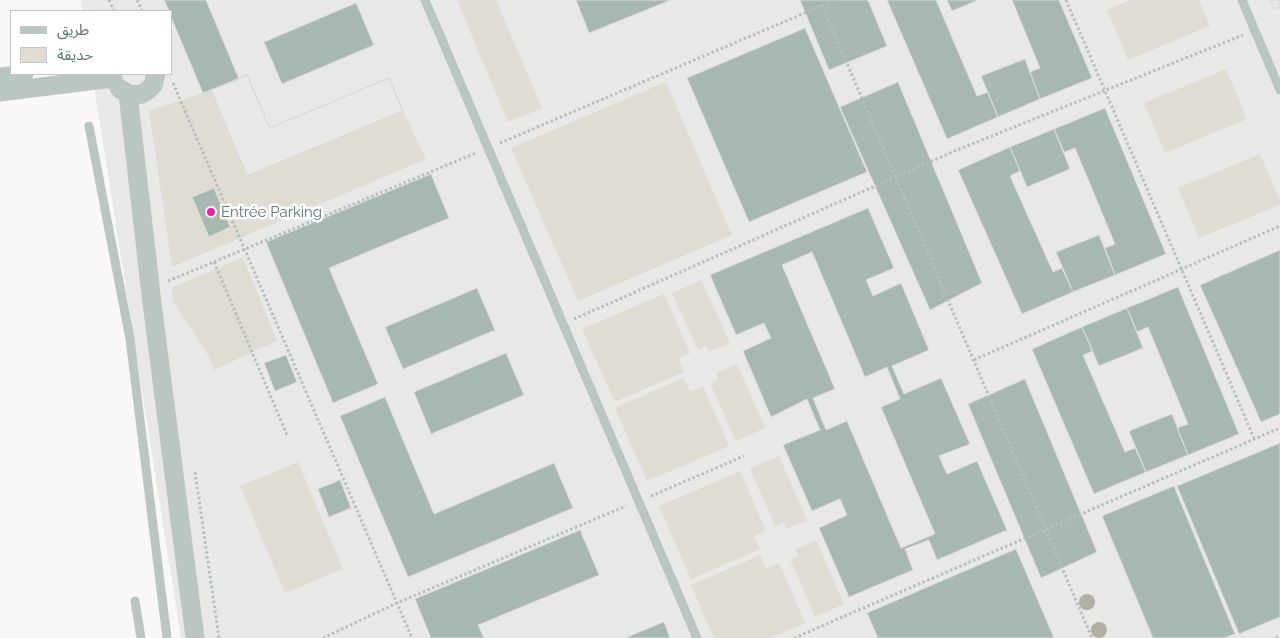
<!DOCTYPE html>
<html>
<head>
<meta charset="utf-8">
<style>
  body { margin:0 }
  #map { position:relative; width:1280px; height:638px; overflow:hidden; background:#faf7f7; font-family:Raleway,"Noto Sans Arabic",sans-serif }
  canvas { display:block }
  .legend { position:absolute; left:10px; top:10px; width:162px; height:65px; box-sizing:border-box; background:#fff; border:1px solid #bcc9c4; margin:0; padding:6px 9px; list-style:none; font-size:15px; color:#58796b }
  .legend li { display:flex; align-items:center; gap:10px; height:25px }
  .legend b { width:25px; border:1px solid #bcc9c4 }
</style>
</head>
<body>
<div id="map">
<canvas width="1280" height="638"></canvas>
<ul class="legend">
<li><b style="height:6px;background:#bac6c1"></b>طريق</li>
<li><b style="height:14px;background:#dedcd3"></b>حديقة</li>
</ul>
</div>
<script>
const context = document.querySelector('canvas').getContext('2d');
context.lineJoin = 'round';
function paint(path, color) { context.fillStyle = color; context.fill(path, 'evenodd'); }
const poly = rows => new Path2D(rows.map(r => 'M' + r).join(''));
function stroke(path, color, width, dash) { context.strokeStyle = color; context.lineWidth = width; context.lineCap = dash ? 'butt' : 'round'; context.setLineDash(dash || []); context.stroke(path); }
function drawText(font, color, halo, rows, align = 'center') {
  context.font = font + ' Raleway,sans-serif'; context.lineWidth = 5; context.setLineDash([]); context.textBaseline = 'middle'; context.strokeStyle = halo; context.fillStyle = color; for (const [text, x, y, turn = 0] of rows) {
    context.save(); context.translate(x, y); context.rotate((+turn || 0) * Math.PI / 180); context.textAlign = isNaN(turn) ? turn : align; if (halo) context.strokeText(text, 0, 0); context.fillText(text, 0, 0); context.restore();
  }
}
const built = poly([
  [81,0,1280,0,1280,638,181,638,92,74,171,74,171,11,82,11]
]);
const green = poly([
  [457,0,496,0,542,108,508,122],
  [1130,0,1199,0,1210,26,1128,60,1107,10],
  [1226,69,1247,119,1165,153,1144,103],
  [666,82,732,235,578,301,511,148],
  [211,90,247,176,403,111,426,159,172,267,149,111],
  [1260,154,1280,201,1280,205,1199,238,1178,188],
  [243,257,277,341,214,370,208,355,173,301,172,288],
  [701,280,730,343,709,352,706,346,698,350,672,293],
  [664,294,690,353,678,359,684,372,615,402,582,329],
  [737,364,765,428,736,441,710,383,719,379,716,373],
  [684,378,690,391,703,386,729,446,647,481,615,408],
  [779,456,807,520,787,529,784,523,775,526,750,469],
  [298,462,343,569,285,593,240,486],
  [740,471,766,531,754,536,760,549,691,579,659,506],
  [816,540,844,604,815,617,790,559,798,556,796,549],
  [760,555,766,569,779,563,805,623,771,638,714,638,691,585]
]);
const building = poly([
  [164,0,206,0,239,79,203,93,171,17,171,11,169,11,164,0],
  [576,0,671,0,589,33,576,0],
  [800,0,868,0,887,46,829,70,800,0],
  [887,0,936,0,977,96,988,92,998,117,947,139,887,0],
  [947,0,978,0,952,11,947,0],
  [1012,0,1059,0,1092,78,1040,99,1030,72,1040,68,1012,0],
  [1270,0,1280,0,1280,7,1274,9,1270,0],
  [1270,0,1280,0,1280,7,1274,9,1270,0],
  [356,3,374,45,282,84,264,42,356,3],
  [805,28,867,172,749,222,687,78,805,28],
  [1025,59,1040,99,998,117,981,76,1025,59],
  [247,75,270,128,389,78,403,111,247,176,211,90,247,75],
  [247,75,270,128,389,78,403,111,247,176,211,90,247,75],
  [898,82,982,283,930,310,840,107,898,82],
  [1105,108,1166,254,1115,275,1105,248,1115,244,1075,148,1064,152,1054,129,1105,108],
  [1054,129,1070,169,1027,187,1010,147,1054,129],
  [1010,147,1020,171,1010,176,1053,272,1062,268,1073,292,1022,314,958,170,1010,147],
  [431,174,449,218,329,268,378,384,333,403,266,242,431,174],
  [214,188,230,227,209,237,192,197,214,188],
  [868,208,894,268,866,280,873,296,901,283,929,350,892,366,904,394,941,378,970,444,939,456,947,474,977,461,1007,530,937,560,929,540,905,549,913,570,849,597,819,528,847,515,840,499,812,511,783,445,820,430,807,399,771,417,743,351,771,338,764,323,736,335,710,275,868,208],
  [1099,235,1115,275,1073,292,1056,252,1099,235],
  [1280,250,1280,414,1261,422,1200,285,1280,250],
  [812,252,865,377,887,367,900,399,881,407,935,534,901,548,847,421,826,430,813,398,835,389,782,265,812,252],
  [1178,287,1239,434,1188,455,1177,428,1188,424,1148,327,1137,332,1127,308,1178,287],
  [477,288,495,330,403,369,385,327,477,288],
  [1127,308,1143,348,1099,366,1082,327,1127,308],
  [1082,327,1093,351,1083,355,1125,452,1135,448,1146,472,1094,494,1032,349,1082,327],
  [506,353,524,395,431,434,414,392,506,353],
  [286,355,297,382,275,391,264,363,286,355],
  [1025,379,1097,552,1041,578,968,404,1025,379],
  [385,397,434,514,554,463,573,508,408,577,340,416,385,397],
  [1172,414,1188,455,1146,472,1129,431,1172,414],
  [1280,443,1280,617,1239,634,1177,486,1280,443],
  [340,480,351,508,329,517,318,489,340,480],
  [1174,486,1235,634,1224,638,1153,638,1102,516,1174,486],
  [580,530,599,575,478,625,484,638,431,638,415,599,580,530],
  [1016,549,1054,638,878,638,867,613,1016,549],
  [664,622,670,638,625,638,664,622]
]);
const path = poly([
  [109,0,114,11],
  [137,0,142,11],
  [820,0,1092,638],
  [1066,0,1254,438],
  [173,83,412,638],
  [500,143,835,0],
  [214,262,287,435],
  [168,281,476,153],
  [574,319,957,150,1243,35],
  [974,360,1280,226],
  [195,472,219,638],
  [651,496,744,456],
  [323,638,397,603,626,506],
  [794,638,1280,428],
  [1276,638,1280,636]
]);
const service = poly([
  [425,0,697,638],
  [1242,0,1280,90],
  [89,126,130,339,167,638],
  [135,601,141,638]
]);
const minor = poly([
  [0,77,24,74],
  [119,88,128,94,135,95,142,94,148,90,153,85,156,74],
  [0,92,113,78],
  [128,94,152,303,195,638]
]);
const trees = [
  [1087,602],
  [1099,630]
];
const markers = [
  [211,212,5,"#f61ba6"]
];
const poiNames = [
  ["Entrée Parking",221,212]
];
paint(built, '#e8e9e7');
paint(green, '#dedcd3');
paint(building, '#a6b8b0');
stroke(building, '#dcdad9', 1);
stroke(path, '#b6bfbb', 3, [2.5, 2.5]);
stroke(service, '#bac6c1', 9);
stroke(minor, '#bac6c1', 19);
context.fillStyle = '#b2b0a2';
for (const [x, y] of trees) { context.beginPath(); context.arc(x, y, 8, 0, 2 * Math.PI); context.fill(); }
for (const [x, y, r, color] of markers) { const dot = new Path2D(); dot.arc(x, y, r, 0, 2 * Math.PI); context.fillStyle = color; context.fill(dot); stroke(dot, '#fff', 2); }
drawText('15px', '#58796b', '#fff', poiNames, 'left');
</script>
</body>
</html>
